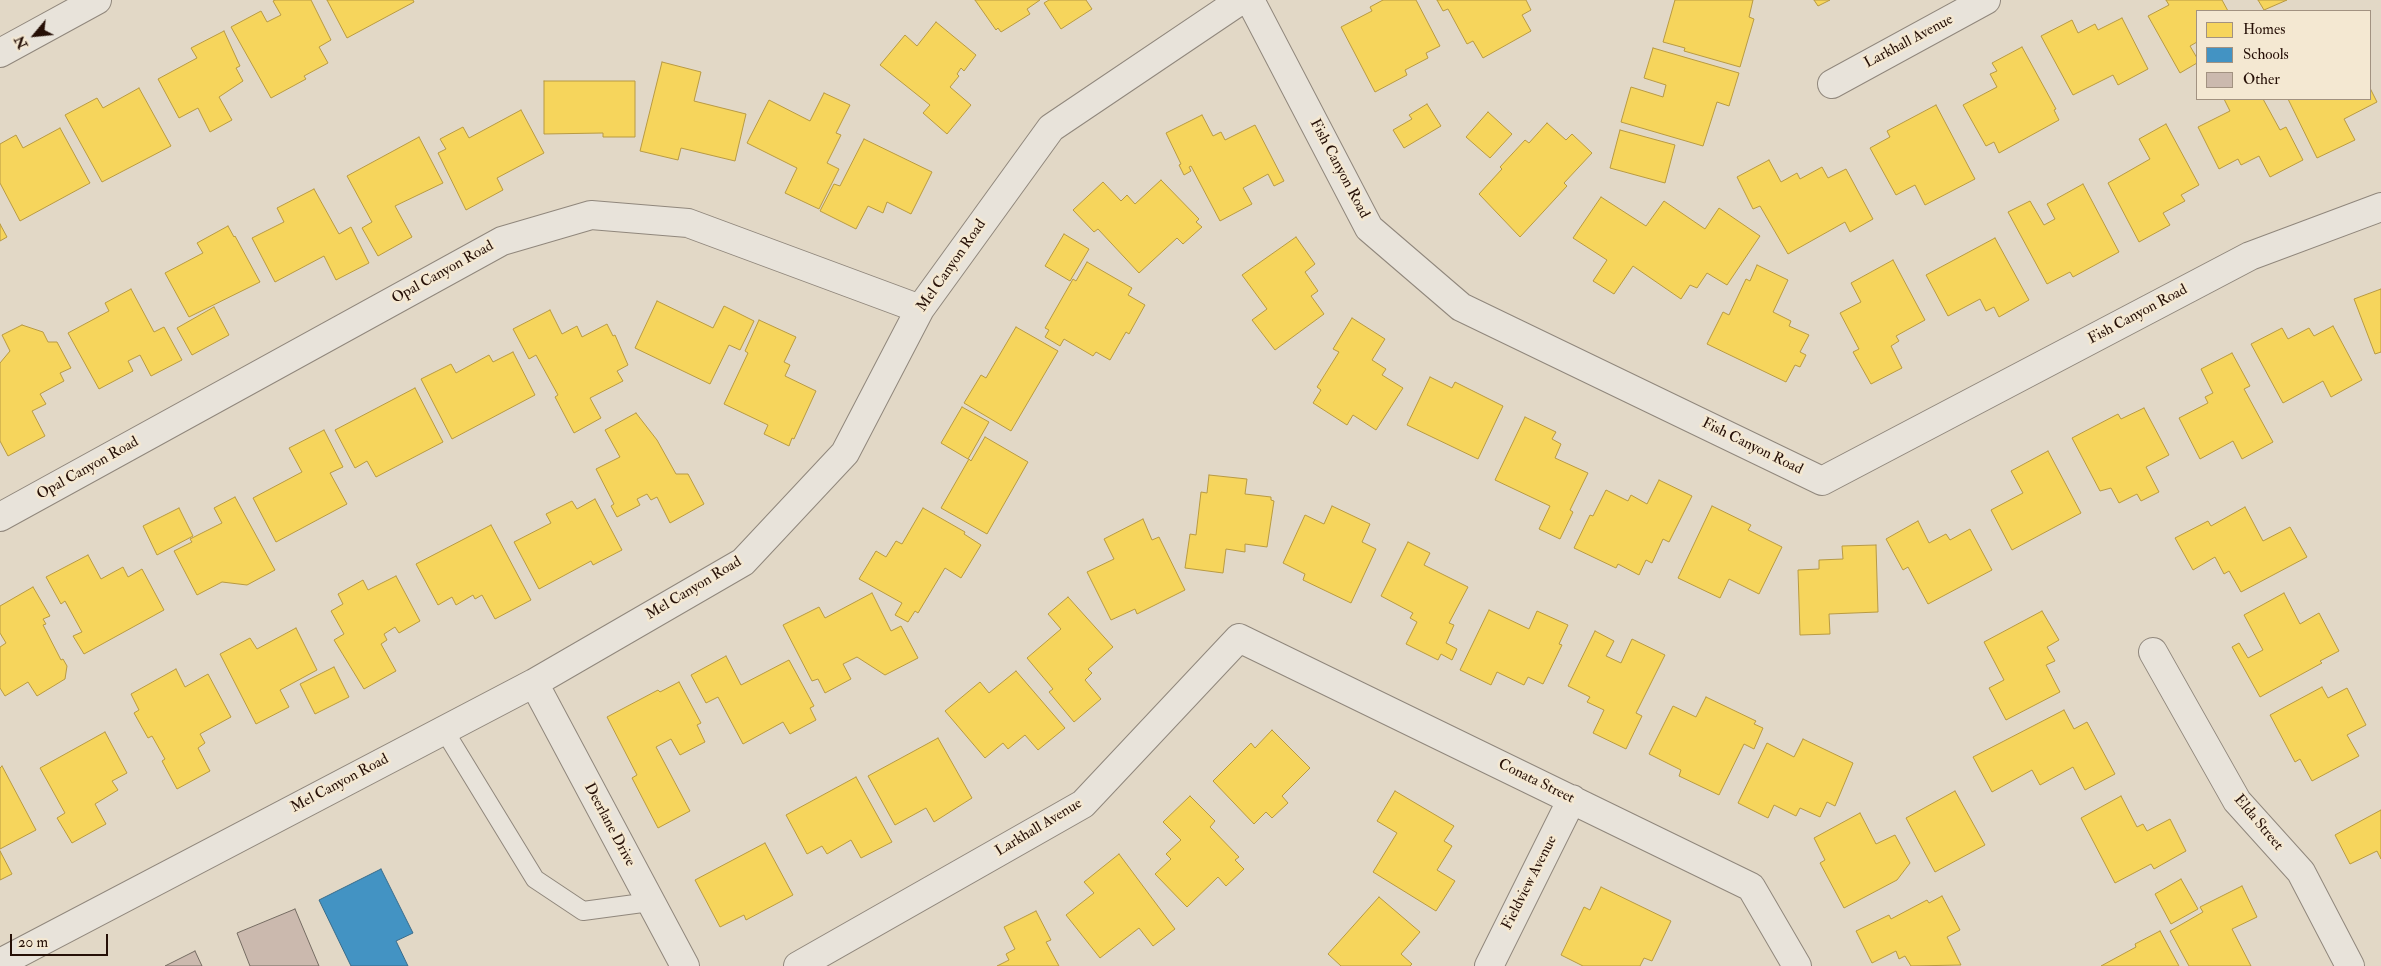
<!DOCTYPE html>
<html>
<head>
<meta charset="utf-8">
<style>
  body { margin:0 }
  #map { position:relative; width:2381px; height:966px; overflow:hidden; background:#e2d8c6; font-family:"IM FELL Double Pica",serif }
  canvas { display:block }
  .legend { position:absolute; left:2196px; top:10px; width:175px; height:90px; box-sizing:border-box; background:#f4e8d2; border:1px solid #a29281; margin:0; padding:6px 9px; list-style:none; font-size:15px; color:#261007 }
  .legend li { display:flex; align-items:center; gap:10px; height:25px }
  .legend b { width:25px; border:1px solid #a29281 }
  .north { position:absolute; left:10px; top:10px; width:50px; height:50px; -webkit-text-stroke:4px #f4e8d2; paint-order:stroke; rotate:242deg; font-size:14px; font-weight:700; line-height:20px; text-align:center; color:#261007 }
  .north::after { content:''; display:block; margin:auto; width:18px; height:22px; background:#261007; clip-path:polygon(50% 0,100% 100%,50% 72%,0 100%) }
  .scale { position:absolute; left:10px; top:934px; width:98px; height:22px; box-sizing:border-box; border:2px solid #261007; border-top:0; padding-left:6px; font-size:15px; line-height:18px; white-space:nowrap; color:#261007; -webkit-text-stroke:4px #f4e8d2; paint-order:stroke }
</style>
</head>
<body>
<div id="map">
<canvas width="2381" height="966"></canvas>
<ul class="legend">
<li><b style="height:14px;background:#f6d55c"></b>Homes</li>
<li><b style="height:14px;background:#4393c3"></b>Schools</li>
<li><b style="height:14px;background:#cbb9ae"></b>Other</li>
</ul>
<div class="north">N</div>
<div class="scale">20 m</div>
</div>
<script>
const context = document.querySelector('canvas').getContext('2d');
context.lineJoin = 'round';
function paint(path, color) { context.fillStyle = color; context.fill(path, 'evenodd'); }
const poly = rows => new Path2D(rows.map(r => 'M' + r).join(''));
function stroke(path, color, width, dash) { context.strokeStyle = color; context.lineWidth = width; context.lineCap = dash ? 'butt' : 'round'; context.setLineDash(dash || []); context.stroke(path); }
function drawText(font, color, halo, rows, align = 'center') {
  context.font = font + ' "IM FELL Double Pica",serif'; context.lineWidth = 5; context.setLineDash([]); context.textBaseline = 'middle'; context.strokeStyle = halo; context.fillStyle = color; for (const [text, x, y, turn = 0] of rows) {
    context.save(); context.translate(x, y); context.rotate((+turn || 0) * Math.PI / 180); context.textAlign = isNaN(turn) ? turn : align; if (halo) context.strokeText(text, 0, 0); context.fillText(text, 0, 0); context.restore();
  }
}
const homes = poly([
  [275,0,311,0,331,40,319,47,328,63,304,76,306,79,271,98,231,27,261,11,267,22,281,15,273,1,275,0],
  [327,0,413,0,414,2,347,38,327,0],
  [975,0,1040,0,1027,9,1030,14,1001,32,998,28,996,30,975,0],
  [1049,0,1086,0,1092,9,1061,29,1044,3,1049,0],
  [1383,0,1416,0,1440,46,1426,53,1428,58,1405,70,1407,75,1375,92,1341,27,1372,11,1370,7,1383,0],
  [1437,0,1526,0,1531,10,1522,15,1531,31,1483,58,1473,41,1467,44,1448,9,1443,11,1437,0],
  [1675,0,1753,0,1749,17,1754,19,1740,67,1684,51,1685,48,1663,42,1675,0],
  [1814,0,1830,0,1818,6,1814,0],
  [2166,0,2222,0,2228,11,2197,11,2197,42,2190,46,2197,58,2197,63,2180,73,2148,16,2169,5,2166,0],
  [2258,0,2287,0,2264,10,2258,0],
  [2122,18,2148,69,2118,85,2113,75,2073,95,2041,36,2072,20,2078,33,2095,24,2098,30,2122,18],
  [936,22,976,55,964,71,961,68,957,74,959,76,950,87,971,105,947,134,923,113,930,105,880,65,905,35,917,46,936,22],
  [224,31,240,66,236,68,243,81,219,97,232,120,210,132,198,108,179,118,158,79,197,58,191,48,224,31],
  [2022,47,2056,109,2054,110,2059,120,1999,153,1994,142,1986,146,1963,105,1997,87,1990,74,1997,71,1992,63,2022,47],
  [1653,48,1739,73,1729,106,1717,102,1703,146,1621,122,1631,87,1663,97,1666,85,1644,78,1653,48],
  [662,62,701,72,694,101,746,114,735,161,681,148,678,160,640,151,662,62],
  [544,81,635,81,635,137,603,137,603,133,544,134,544,81],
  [139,88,171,146,102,182,65,115,97,98,103,108,139,88],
  [2370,88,2377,102,2344,119,2355,140,2317,158,2288,99,2370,99,2370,88],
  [824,93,850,105,836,133,841,135,827,163,839,169,819,209,785,193,797,168,747,143,769,100,810,121,824,93],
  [2224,99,2263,99,2280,130,2286,127,2303,160,2270,177,2259,156,2241,165,2238,159,2219,169,2198,127,2230,111,2224,99],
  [1427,104,1441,126,1404,148,1393,130,1412,119,1409,115,1427,104],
  [1936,105,1975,179,1925,205,1915,185,1896,195,1870,148,1890,137,1887,131,1936,105],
  [521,110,544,153,497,178,503,190,466,210,438,153,446,149,440,139,463,127,469,138,521,110],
  [1488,112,1512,134,1490,158,1466,137,1488,112],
  [1202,115,1213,136,1221,132,1225,140,1255,125,1284,181,1274,186,1268,174,1243,188,1252,204,1220,221,1191,166,1189,167,1191,171,1184,175,1179,165,1181,164,1166,133,1202,115],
  [1547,123,1566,140,1572,134,1592,153,1564,183,1567,186,1520,237,1479,194,1502,169,1500,167,1525,140,1529,143,1547,123],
  [2166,124,2199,185,2181,195,2185,201,2163,213,2170,225,2139,242,2108,183,2150,159,2139,139,2166,124],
  [60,128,90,183,20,221,0,183,0,144,16,135,23,148,60,128],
  [1620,130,1675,145,1665,183,1610,168,1620,130],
  [419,137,443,183,395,206,412,237,378,256,362,228,372,222,347,176,419,137],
  [864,139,932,172,911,214,887,202,883,213,868,206,856,229,820,211,834,184,840,186,864,139],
  [1769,160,1781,182,1797,173,1800,179,1822,167,1828,178,1846,169,1873,219,1850,232,1845,222,1788,254,1760,206,1753,209,1737,177,1769,160],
  [1161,180,1199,219,1196,222,1202,227,1183,244,1177,238,1139,273,1098,229,1094,232,1073,210,1103,182,1121,201,1127,195,1135,204,1161,180],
  [2083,184,2119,252,2073,277,2070,272,2047,284,2008,212,2030,201,2044,225,2055,219,2047,204,2083,184],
  [314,189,339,234,351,227,369,263,336,280,324,256,275,282,252,238,284,222,277,208,314,189],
  [1601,197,1646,226,1664,201,1705,229,1719,208,1760,236,1727,285,1707,273,1697,288,1690,285,1681,299,1633,266,1614,294,1593,281,1607,260,1573,238,1601,197],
  [0,224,7,237,0,241,0,224],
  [228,226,234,237,235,236,260,282,189,317,165,273,203,253,197,243,228,226],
  [1064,234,1089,249,1070,281,1045,266,1064,234],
  [1296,237,1315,264,1305,272,1318,291,1311,296,1324,314,1275,350,1252,320,1267,309,1242,275,1296,237],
  [1995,238,2029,300,1999,317,1994,307,1986,311,1980,299,1948,316,1926,275,1995,238],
  [1893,260,1925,320,1896,336,1899,341,1891,346,1902,368,1871,384,1853,352,1859,349,1840,313,1861,302,1851,283,1893,260],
  [1087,262,1132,288,1128,295,1145,305,1129,334,1126,332,1110,360,1096,352,1093,356,1064,339,1060,346,1045,337,1049,330,1045,328,1073,279,1076,281,1087,262],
  [1757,265,1788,280,1773,312,1791,321,1789,326,1809,335,1800,352,1806,355,1800,367,1795,365,1786,382,1707,344,1723,312,1729,315,1746,279,1750,281,1757,265],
  [131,289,154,332,164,327,182,360,151,376,140,355,128,361,133,371,99,389,68,333,109,311,105,303,131,289],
  [2381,289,2381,352,2375,354,2354,299,2381,289],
  [657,301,713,328,724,306,754,321,740,350,729,345,710,384,635,348,657,301],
  [214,307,229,335,192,355,177,328,214,307],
  [550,310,562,334,577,326,582,337,607,324,613,336,615,335,628,365,617,371,623,381,590,398,601,418,574,433,555,397,558,395,536,355,529,359,513,329,550,310],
  [1352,318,1385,339,1372,360,1386,369,1382,375,1403,388,1376,430,1353,415,1347,425,1313,403,1321,390,1317,387,1339,352,1333,349,1352,318],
  [759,320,796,337,784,362,790,365,785,376,816,391,794,439,792,438,789,446,764,434,768,425,724,404,748,353,745,351,759,320],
  [22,325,43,332,48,342,57,342,71,368,60,373,64,381,40,394,46,404,32,411,45,436,8,456,0,441,0,363,10,351,2,335,22,325],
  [2333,326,2362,380,2331,397,2323,381,2283,403,2251,344,2282,328,2288,339,2309,328,2314,336,2333,326],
  [1016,327,1058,351,1011,431,964,403,981,375,986,378,1016,327],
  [513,352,535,395,452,439,421,379,451,364,456,373,489,355,493,362,513,352],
  [2232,353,2250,386,2244,389,2273,442,2242,459,2233,441,2200,459,2179,418,2208,403,2205,397,2213,393,2201,369,2232,353],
  [1430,377,1452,388,1455,382,1503,406,1478,459,1407,425,1430,377],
  [415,388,443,442,376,477,367,461,355,468,335,430,415,388],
  [962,407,989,422,968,459,941,443,962,407],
  [2144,408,2169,455,2146,467,2159,492,2141,501,2137,494,2119,503,2111,488,2100,491,2072,438,2118,414,2121,419,2144,408],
  [636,413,657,440,676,474,688,474,704,504,670,523,657,497,651,500,647,494,637,499,640,505,617,517,611,506,614,504,596,469,620,457,605,430,636,413],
  [1525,417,1556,432,1552,439,1561,444,1555,458,1588,473,1570,510,1573,512,1560,539,1539,529,1550,506,1495,480,1525,417],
  [324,430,343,467,330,473,347,504,276,542,253,498,302,472,289,448,324,430],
  [985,437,1028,462,987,534,941,508,969,459,971,461,985,437],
  [2048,451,2081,513,2012,550,1991,510,2023,493,2011,471,2048,451],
  [1209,475,1247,479,1245,494,1271,497,1271,500,1274,501,1267,547,1245,544,1245,552,1226,549,1223,573,1185,568,1190,534,1196,535,1201,492,1207,493,1209,475],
  [1659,480,1692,496,1669,542,1663,539,1652,563,1646,560,1639,575,1618,564,1616,568,1574,548,1590,515,1593,516,1606,490,1628,501,1631,495,1647,504,1659,480],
  [235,497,275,570,247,585,222,582,197,595,174,551,192,542,190,539,222,523,214,508,235,497],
  [595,499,622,550,593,565,591,561,539,589,514,542,551,523,546,514,572,501,577,509,595,499],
  [1332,506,1370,524,1362,542,1376,549,1351,603,1303,580,1305,574,1283,563,1305,515,1324,524,1332,506],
  [1712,506,1751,525,1748,530,1782,547,1759,594,1729,579,1720,598,1678,578,1712,506],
  [2245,507,2263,541,2290,527,2307,557,2241,592,2229,571,2224,574,2215,557,2193,570,2175,538,2208,521,2211,526,2245,507],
  [179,508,193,536,157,555,143,526,179,508],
  [923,508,965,532,964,534,981,545,961,578,945,568,918,613,915,611,908,622,895,615,902,603,859,579,876,551,886,557,896,541,902,544,923,508],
  [1143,519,1152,540,1159,537,1185,590,1137,614,1135,609,1111,620,1087,572,1114,559,1104,539,1143,519],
  [1918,521,1929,543,1946,534,1950,540,1970,529,1992,570,1928,604,1908,567,1903,570,1886,539,1918,521],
  [491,525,531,600,495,619,482,595,475,599,473,595,456,605,452,597,438,605,416,564,491,525],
  [1408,542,1430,553,1424,565,1468,587,1449,623,1454,625,1446,643,1457,649,1452,660,1441,654,1438,660,1406,644,1417,622,1410,618,1413,613,1381,596,1408,542],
  [1876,545,1878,612,1829,614,1830,634,1800,635,1798,570,1819,569,1819,560,1843,559,1842,546,1876,545],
  [88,555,101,579,123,567,128,577,142,569,164,610,84,654,73,636,82,632,65,601,61,604,46,577,88,555],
  [396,576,420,621,399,633,395,627,384,634,387,640,381,644,396,671,364,689,334,640,344,634,331,611,343,604,338,594,363,580,368,590,396,576],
  [33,587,50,616,43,619,46,624,43,625,61,660,63,659,67,666,65,679,37,696,28,682,5,696,0,688,0,647,6,643,0,633,0,606,33,587],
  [872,593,891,631,901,626,918,658,885,675,857,657,843,664,851,679,825,693,818,679,812,681,783,625,819,607,825,618,872,593],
  [2284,593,2300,624,2319,613,2339,651,2320,661,2322,663,2260,697,2232,647,2239,643,2248,658,2263,650,2244,615,2284,593],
  [1068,597,1113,647,1088,669,1092,673,1085,680,1101,699,1074,722,1049,692,1053,689,1027,658,1061,629,1048,614,1068,597],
  [1489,610,1529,629,1537,611,1568,625,1559,644,1562,645,1543,684,1528,677,1524,685,1497,672,1491,685,1460,670,1489,610],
  [2042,611,2059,640,2047,647,2055,661,2046,665,2060,692,2006,720,1989,688,2004,680,1984,642,2042,611],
  [296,628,317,670,280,690,289,707,256,724,220,654,250,638,257,649,296,628],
  [1595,631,1614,641,1606,656,1621,663,1632,639,1665,655,1636,713,1642,716,1626,749,1593,733,1604,710,1587,702,1590,697,1568,686,1595,631],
  [726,656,741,685,789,660,814,706,810,708,816,720,790,734,783,722,743,744,718,697,706,703,691,675,726,656],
  [334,667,349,697,315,714,300,684,334,667],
  [176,669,185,687,208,674,231,717,200,734,205,743,198,748,210,771,177,789,162,761,165,759,152,736,148,738,134,713,139,710,131,694,176,669],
  [1016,671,1065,728,1038,750,1025,735,1008,749,1003,743,985,758,945,711,980,682,989,693,1016,671],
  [679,682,701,723,697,725,705,742,680,755,671,739,656,747,690,811,658,828,632,778,637,775,607,717,658,690,660,692,679,682],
  [2322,687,2328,698,2347,688,2366,725,2347,735,2359,756,2312,781,2300,759,2295,762,2270,715,2322,687],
  [1706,697,1756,721,1754,724,1763,728,1754,749,1744,744,1719,795,1679,776,1681,770,1649,754,1673,706,1696,717,1706,697],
  [2064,710,2074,729,2087,722,2115,774,2085,790,2073,767,2040,785,2032,770,1992,792,1973,757,2064,710],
  [1272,730,1310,768,1282,796,1288,803,1272,818,1266,812,1254,824,1213,781,1251,743,1255,748,1272,730],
  [105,732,127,773,112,781,118,790,95,804,106,824,72,843,57,818,65,813,40,768,105,732],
  [938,738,972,798,934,822,926,808,895,825,868,776,938,738],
  [1803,739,1853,763,1835,806,1827,802,1820,817,1800,808,1796,816,1774,805,1768,818,1738,803,1767,743,1794,757,1803,739],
  [2,766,36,830,0,849,0,768,2,766],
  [856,777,892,842,861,858,851,840,827,854,822,846,807,854,786,815,856,777],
  [1395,791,1454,826,1444,841,1452,846,1437,870,1455,881,1436,911,1373,872,1397,833,1377,821,1395,791],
  [1955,791,1985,845,1935,872,1906,818,1955,791],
  [1190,796,1215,821,1210,827,1239,857,1235,860,1244,869,1226,886,1218,877,1187,907,1155,874,1171,859,1166,854,1181,840,1163,822,1190,796],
  [2121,796,2137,827,2143,824,2147,831,2170,819,2186,851,2154,869,2151,864,2115,883,2081,818,2121,796],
  [2381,810,2381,859,2377,851,2350,864,2335,835,2381,810],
  [1860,813,1876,844,1895,835,1910,863,1897,880,1844,908,1820,863,1825,860,1814,838,1860,813],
  [765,843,793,895,746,920,744,915,720,927,695,880,765,843],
  [0,851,12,874,0,880,0,851],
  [1119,854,1175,929,1153,946,1139,928,1100,958,1066,915,1094,893,1084,882,1119,854],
  [2181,879,2198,909,2171,924,2155,894,2181,879],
  [2242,886,2257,917,2232,929,2251,966,2189,966,2170,931,2203,912,2200,907,2242,886],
  [1601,887,1671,921,1652,961,1644,958,1640,966,1583,966,1561,955,1584,907,1590,910,1601,887],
  [1942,896,1960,930,1947,937,1961,965,1911,966,1905,956,1899,959,1896,951,1872,963,1856,931,1889,915,1891,919,1927,900,1929,903,1942,896],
  [1379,897,1420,932,1401,954,1412,964,1410,966,1341,966,1328,954,1379,897],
  [1036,911,1051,940,1046,942,1059,966,997,966,1009,960,1006,954,1015,949,1004,927,1036,911],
  [2160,931,2179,966,2101,966,2136,947,2135,944,2160,931]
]);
const schools = poly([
  [381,869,413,933,396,941,408,966,351,966,319,900,381,869]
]);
const building = poly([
  [295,909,319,966,250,966,237,933,295,909],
  [195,951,202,966,165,966,195,951]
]);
const lane = poly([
  [444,730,535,879,583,911,650,902]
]);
const street = poly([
  [1250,0,1369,228,1461,307,1822,481,2250,256,2381,207],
  [0,53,97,0],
  [1832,84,1986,0],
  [0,517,502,241,591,215,688,223,920,309],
  [2153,652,2237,801,2301,872,2350,966],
  [534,683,685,966],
  [0,963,534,683,743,562,845,453,920,309,1051,128,1241,0],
  [798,966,1083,804,1239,638,1751,887,1797,966],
  [1489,966,1572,799]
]);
const streetNames = [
  ["Larkhall Avenue",1909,42,-28],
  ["Fish Canyon Road",1339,169,62],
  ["Mel Canyon Road",952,266,-55],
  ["Opal Canyon Road",443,273,-29],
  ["Fish Canyon Road",2138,315,-28],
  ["Fish Canyon Road",1752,447,26],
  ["Opal Canyon Road",88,469,-29],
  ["Mel Canyon Road",694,589,-31],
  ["Conata Street",1536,782,26],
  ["Mel Canyon Road",340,784,-28],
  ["Elda Street",2258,823,50],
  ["Deerlane Drive",609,825,62],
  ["Larkhall Avenue",1039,828,-31],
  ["Fieldview Avenue",1530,883,-63]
];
paint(homes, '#f6d55c');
stroke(homes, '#b89a42', 1);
paint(schools, '#4393c3');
stroke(schools, '#3a6c8b', 1);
paint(building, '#cbb9ae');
stroke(building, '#756c62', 1);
stroke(lane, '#90877c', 20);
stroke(street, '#90877c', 30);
stroke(lane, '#e8e3da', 18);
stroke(street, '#e8e3da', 28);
drawText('15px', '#261007', '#f4e8d2', streetNames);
</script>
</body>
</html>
